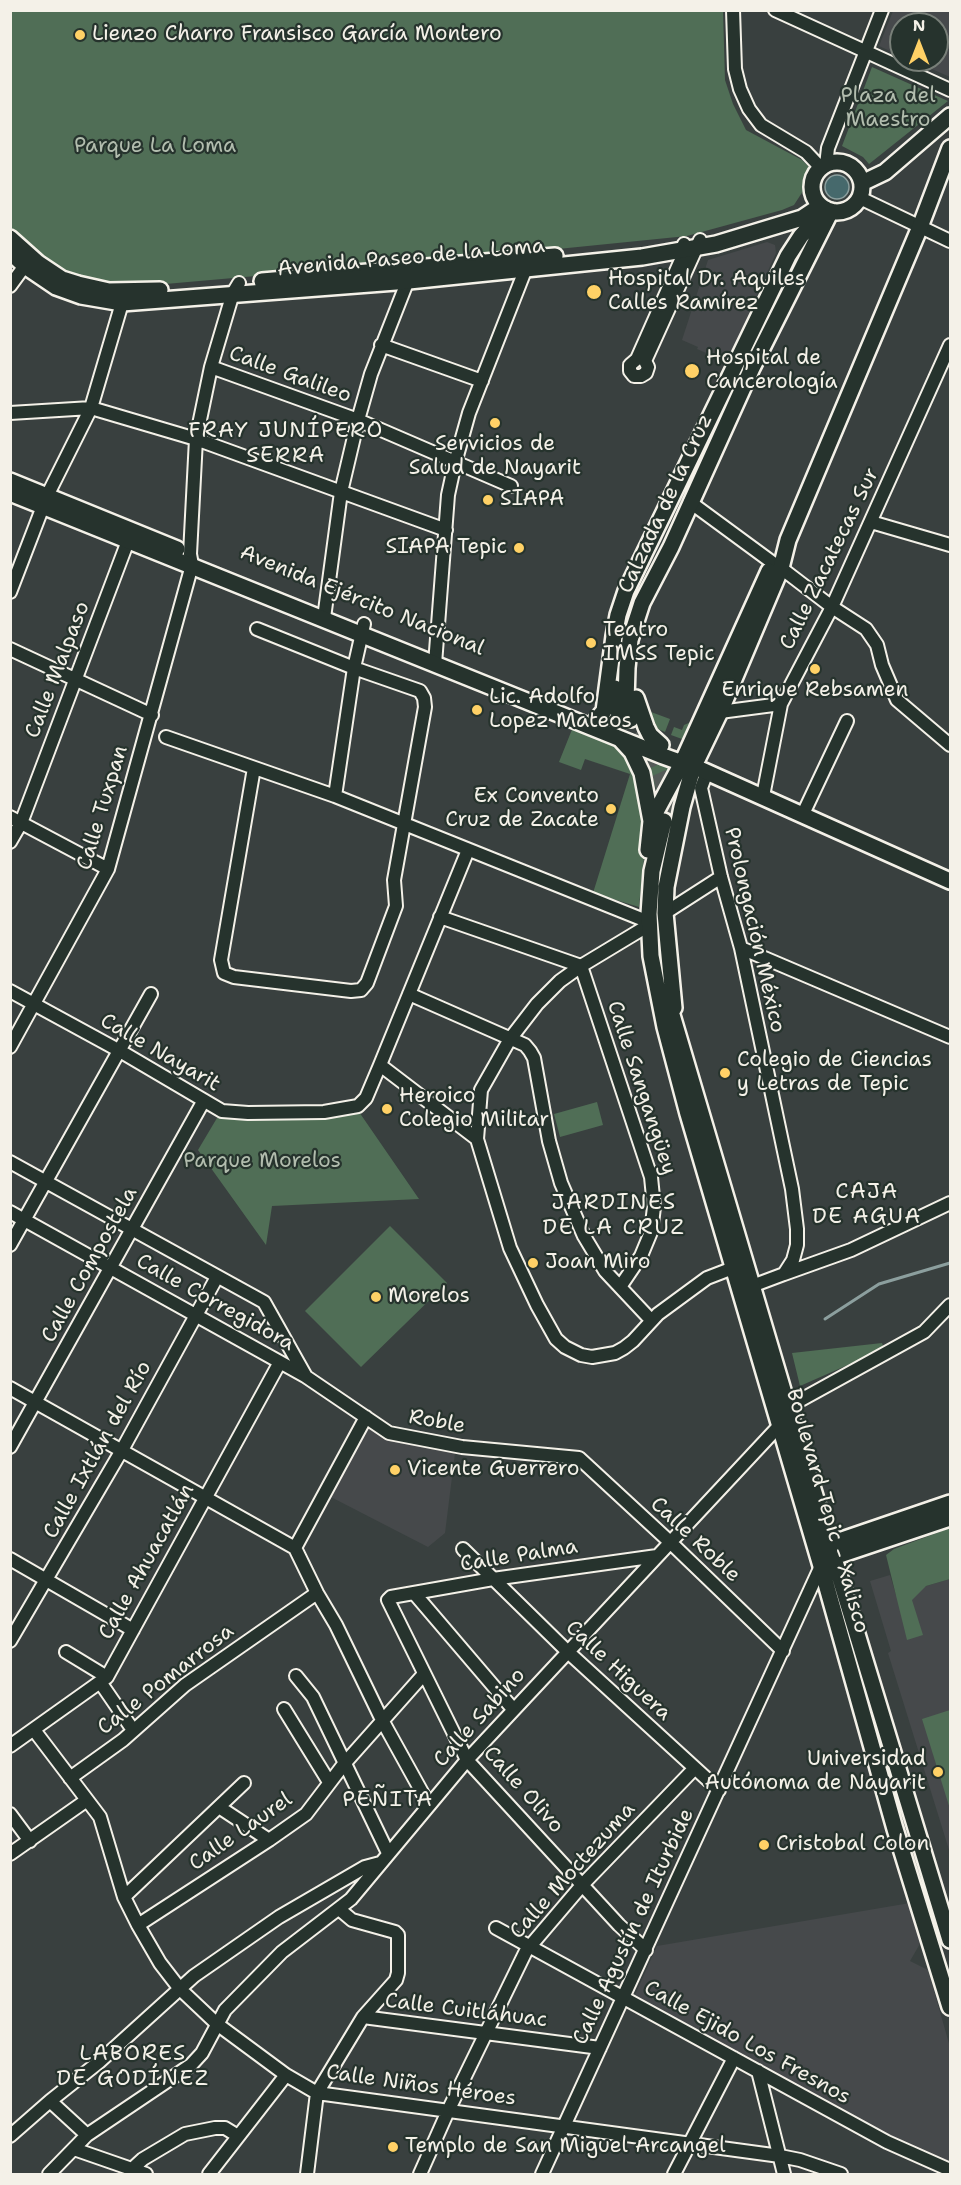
<!DOCTYPE html>
<html>
<head>
<meta charset="utf-8">
<style>
  body { margin:0 }
  #map { position:relative; width:961px; height:2185px; overflow:hidden; background:#39403f; font-family:"Shantell Sans",sans-serif }
  canvas { display:block }
  .frame { position:absolute; inset:0; border:12px solid #f4f1e8; pointer-events:none }
  .north { position:absolute; left:889px; top:12px; width:60px; height:60px; box-sizing:border-box; background:#26332d; border:2px solid #787f78; border-radius:50%; rotate:0deg; font-size:16px; font-weight:700; line-height:24px; text-align:center; color:#f4f1e8 }
  .north::after { content:''; display:block; margin:auto; width:21px; height:27px; background:#ffd166; clip-path:polygon(50% 0,100% 100%,50% 72%,0 100%) }
</style>
</head>
<body>
<div id="map">
<canvas width="961" height="2185"></canvas>
<div class="frame"></div>
<div class="north">N</div>
</div>
<script>
const context = document.querySelector('canvas').getContext('2d');
context.lineJoin = 'round';
function paint(path, color) { context.fillStyle = color; context.fill(path, 'evenodd'); }
const poly = rows => new Path2D(rows.map(r => 'M' + r).join(''));
function stroke(path, color, width, dash) { context.strokeStyle = color; context.lineWidth = width; context.lineCap = dash ? 'butt' : 'round'; context.setLineDash(dash || []); context.stroke(path); }
function drawText(font, color, halo, rows, align = 'center') {
  context.font = font + ' "Shantell Sans",sans-serif'; context.lineWidth = 4.5; context.setLineDash([]); context.textBaseline = 'middle'; context.strokeStyle = halo; context.fillStyle = color; for (const [text, x, y, turn = 0] of rows) {
    context.save(); context.translate(x, y); context.rotate((+turn || 0) * Math.PI / 180); context.textAlign = isNaN(turn) ? turn : align; if (halo) context.strokeText(text, 0, 0); context.fillText(text, 0, 0); context.restore();
  }
}
const built = poly([
  [893,11,950,11,950,77,911,60,937,60,937,24,901,24,901,56,879,46],
  [767,242,775,245,776,253,727,362,697,349,698,347,682,340,708,260],
  [366,1417,389,1433,456,1445,445,1533,428,1547,325,1494],
  [890,1575,896,1595,950,1579,950,1853,888,1653,891,1651,870,1581],
  [910,1903,921,1942,910,1961,928,1970,950,2047,950,2165,891,2137,635,1995,657,1946]
]);
const green = poly([
  [11,11,723,11,725,80,733,104,746,130,802,160,809,167,803,191,794,205,782,210,687,236,528,252,154,285,117,286,89,282,61,272,17,238,11,231],
  [872,67,948,101,869,164,863,157,842,146],
  [651,712,670,719,665,732,658,729,651,715],
  [691,722,693,728,689,737,682,739,671,735,674,727,682,730,684,725],
  [573,727,631,748,648,837,643,865,639,907,593,893,630,774,585,759,581,770,559,762],
  [647,760,664,764,672,772,658,795],
  [684,773,672,820,666,819,659,823],
  [597,1102,603,1125,560,1137,554,1114],
  [357,1109,419,1199,272,1206,266,1245,198,1150,217,1118,234,1118],
  [390,1226,447,1283,361,1367,305,1311],
  [882,1343,884,1349,800,1386,792,1353],
  [950,1528,950,1579,926,1586,912,1600,923,1635,907,1640,886,1555,894,1549],
  [950,1710,950,1809,922,1719]
]);
const water = poly([
  '825 187a12 12 0 1 1 24 0a12 12 0 1 1-24 0Z'
]);
const stream = poly([
  [825,1319,879,1284,950,1263]
]);
const majorTunnel = poly([
  [619,717,653,761,662,780,666,801],
  [670,816,683,779]
]);
const minor = poly([
  [733,10,735,69,740,89,749,109,761,125,806,152,821,168],
  [775,10,950,90],
  [826,165,828,148,882,10],
  [860,198,950,241],
  [684,244,685,251,637,359,630,365,630,371,634,376,641,376,646,373,648,367,645,361,700,240],
  [10,286,29,260],
  [381,345,482,381],
  [211,367,358,420,511,486],
  [10,413,91,408,196,439,446,530],
  [690,502,773,563],
  [871,522,950,545],
  [781,568,832,607,866,629,877,645,882,665,897,700,950,745],
  [10,592,47,496,91,408,122,303],
  [324,618,341,492,358,420,371,374,410,275],
  [10,649,152,715],
  [435,664,448,495,455,463,469,413,528,263],
  [720,712,781,704],
  [166,737,335,796,644,920],
  [254,768,221,960,224,973,234,977,351,991,361,990,367,983,396,906,394,880,425,707,424,698,420,691,354,668,257,629],
  [335,796,354,668,364,624],
  [763,796,781,704,832,607,950,345],
  [803,814,847,721],
  [10,817,108,869],
  [10,842,21,823,131,533],
  [665,913,721,877],
  [440,917,581,966,651,1177,654,1207,651,1232,641,1256,620,1287],
  [644,928,581,966,560,981,537,1004,510,1039,481,1090,477,1139,510,1248,537,1305,556,1339,565,1347,581,1355,592,1357,615,1353,624,1348,633,1341,658,1314,707,1278,733,1268,752,1286,784,1274,793,1260,797,1245,797,1229,792,1189,741,948,721,877,701,788,707,772],
  [741,948,950,1037],
  [10,991,120,1051,222,1111,248,1113,324,1112,358,1106,366,1098,380,1065,468,850],
  [409,994,525,1045,530,1051,534,1058,549,1141,561,1183,584,1236,605,1271,651,1320],
  [10,1047,108,869,192,565,190,554,196,439,211,367,233,293,239,283],
  [380,1065,477,1139],
  [10,1162,264,1302,305,1375],
  [10,1212,305,1376,389,1433,462,1447,579,1458,670,1542,783,1651],
  [10,1245,151,994],
  [784,1274,851,1250,950,1203],
  [10,1388,295,1548],
  [788,1407,924,1332,950,1305],
  [10,1447,203,1102],
  [295,1548,317,1593,336,1625,382,1720,429,1805],
  [295,1548,366,1417],
  [463,1549,568,1652,719,1790],
  [10,1559,133,1630],
  [414,1593,513,1709],
  [10,1641,122,1450,217,1277],
  [66,1652,107,1677],
  [296,1676,313,1697,388,1853],
  [100,1682,133,1730],
  [284,1709,329,1782],
  [34,1730,100,1817,124,1897,138,1925,160,1963,180,1989,217,2024,286,2075,317,2093,780,2156,800,2160,841,2174],
  [10,1746,107,1677,280,1362],
  [70,1778,123,1740,185,1685,317,1593],
  [219,1807,269,1840],
  [10,1814,30,1841],
  [10,1854,87,1800],
  [124,1897,244,1783],
  [138,1925,269,1840,306,1814,344,1764,424,1674],
  [496,1928,887,2142,950,2170],
  [646,1950,619,1925,467,1760,388,1600,391,1597,493,1579,657,1556],
  [363,2017,600,2048],
  [758,2071,784,2174],
  [50,2101,87,2135],
  [10,2136,50,2101,99,2062,194,1976,279,1917,365,1867,380,1863],
  [74,2149,146,2174],
  [131,2170,143,2159,185,2134,215,2128,225,2128,238,2136],
  [49,2174,87,2135,191,2065,202,2053,225,2010,282,1952,351,1899,467,1760,780,1425],
  [209,2174,286,2075],
  [307,2174,317,2093,363,2017,396,1980,398,1973,398,1935,395,1932,352,1920,339,1909],
  [420,2174,448,2111,526,1951,583,1884,695,1768],
  [542,2174,821,1566],
  [674,2174,734,2058]
]);
const major = poly([
  '812 187a25 25 0 1 1 50 0a25 25 0 1 1-50 0Z',
  [862,183,885,172,950,116],
  [10,238,38,263,62,279,78,284,109,291,160,290],
  [10,252,25,266,56,287,81,296,122,303,409,281,642,257,716,244,802,218,820,206],
  [262,281,555,256],
  [10,481,177,549],
  [10,493,663,756,702,770,950,881],
  [615,688,619,717],
  [636,698,646,727,650,735,661,745],
  [597,719,604,711,614,636,618,615,626,591,788,256,801,236,826,209],
  [631,719,626,702,627,668,630,640,642,603,671,547,752,368,831,211],
  [621,740,632,752,642,773,651,821],
  [664,821,652,871,649,914,651,956,665,1027,688,1114,821,1566,895,1829,950,2007],
  [648,850,651,821,682,763,769,571],
  [667,998,788,1407,950,1940],
  [674,1008,665,913,666,887,682,807,693,768,720,712,781,568,788,540,920,227,950,148],
  [830,1544,950,1503],
  [826,1563,834,1557,950,1518]
]);
const markers = [
  [80,35,6,"#ffd166"],
  [594,292,8,"#ffd166"],
  [692,371,8,"#ffd166"],
  [495,423,6,"#ffd166"],
  [488,500,6,"#ffd166"],
  [519,548,6,"#ffd166"],
  [591,643,6,"#ffd166"],
  [815,669,6,"#ffd166"],
  [477,710,6,"#ffd166"],
  [611,809,6,"#ffd166"],
  [725,1073,6,"#ffd166"],
  [387,1109,6,"#ffd166"],
  [533,1263,6,"#ffd166"],
  [376,1297,6,"#ffd166"],
  [395,1470,6,"#ffd166"],
  [938,1772,6,"#ffd166"],
  [764,1845,6,"#ffd166"],
  [393,2147,6,"#ffd166"]
];
const poiNames = [
  ["Lienzo Charro Fransisco García Montero",92,35],
  ["Hospital Dr. Aquiles",608,280],
  ["Calles Ramírez",608,304],
  ["Hospital de",706,359],
  ["Cancerología",706,383],
  ["Servicios de",495,445,"center"],
  ["Salud de Nayarit",495,469,"center"],
  ["SIAPA",500,500],
  ["SIAPA Tepic",507,548,"right"],
  ["Teatro",603,631],
  ["IMSS Tepic",603,655],
  ["Enrique Rebsamen",815,691,"center"],
  ["Lic. Adolfo",489,698],
  ["Lopez Mateos",489,722],
  ["Ex Convento",599,797,"right"],
  ["Cruz de Zacate",599,821,"right"],
  ["Colegio de Ciencias",737,1061],
  ["y Letras de Tepic",737,1085],
  ["Heroico",399,1097],
  ["Colegio Militar",399,1121],
  ["Joan Miro",545,1263],
  ["Morelos",388,1297],
  ["Vicente Guerrero",407,1470],
  ["Universidad",926,1760,"right"],
  ["Autónoma de Nayarit",926,1784,"right"],
  ["Cristobal Colon",776,1845],
  ["Templo de San Miguel Arcangel",405,2147]
];
const parkNames = [
  ["Plaza del",888,97],
  ["Maestro",888,121],
  ["Parque La Loma",155,147],
  ["Parque Morelos",262,1162]
];
const streetNames = [
  ["Avenida Paseo de la Loma",411,258,-5],
  ["Calle Galileo",290,375,20],
  ["Calzada de la Cruz",666,504,-65],
  ["Calle Zacatecas Sur",830,559,-64],
  ["Avenida Ejército Nacional",362,601,22],
  ["Calle Malpaso",58,670,-69],
  ["Calle Tuxpan",103,808,-73],
  ["Prolongación México",754,930,77],
  ["Calle Nayarit",160,1053,30],
  ["Calle Sangangüey",641,1088,72],
  ["Calle Compostela",90,1265,-61],
  ["Calle Corregidora",215,1303,29],
  ["Roble",437,1422,10],
  ["Calle Ixtlán del Río",98,1450,-61],
  ["Boulevard Tepic - Xalisco",827,1511,74],
  ["Calle Roble",695,1540,43],
  ["Calle Palma",519,1556,-9],
  ["Calle Ahuacatlán",147,1562,-61],
  ["Calle Higuera",618,1671,43],
  ["Calle Pomarrosa",166,1680,-38],
  ["Calle Sabino",480,1718,-48],
  ["Calle Olivo",523,1790,48],
  ["Calle Laurel",241,1832,-35],
  ["Calle Moctezuma",573,1871,-48],
  ["Calle Agustín de Iturbide",634,1927,-65],
  ["Calle Cuitláhuac",466,2011,7],
  ["Calle Ejido Los Fresnos",747,2043,29],
  ["Calle Niños Héroes",421,2086,8]
];
const neighbourhoodNames = [
  ["FRAY JUNÍPERO",286,431],
  ["SERRA",286,456],
  ["CAJA",867,1192],
  ["DE AGUA",867,1217],
  ["JARDINES",614,1203],
  ["DE LA CRUZ",614,1228],
  ["PEÑITA",388,1800],
  ["LABORES",133,2054],
  ["DE GODÍNEZ",133,2079]
];
paint(built, '#46494b');
paint(green, '#506e56');
paint(water, '#46696c');
stroke(water, '#8c9f9e', 1.5);
stroke(stream, '#8c9f9e', 3);
stroke(majorTunnel, '#555b58', 15, [15, 8]);
stroke(minor, '#f4f1e8', 16);
stroke(major, '#f4f1e8', 20);
stroke(minor, '#26332d', 12);
stroke(major, '#26332d', 15);
for (const [x, y, r, color] of markers) { const dot = new Path2D(); dot.arc(x, y, r, 0, 2 * Math.PI); context.fillStyle = color; context.fill(dot); stroke(dot, '#26332d', 2); }
drawText('21px', '#f4f1e8', '#26332d', poiNames, 'left');
drawText('21px', '#b2bdae', '#26332d', parkNames);
drawText('21px', '#f4f1e8', '#26332d', streetNames);
context.letterSpacing = '1.5px';
drawText('22px', '#f4f1e8', '#26332d', neighbourhoodNames);
context.letterSpacing = '0px';
</script>
</body>
</html>
